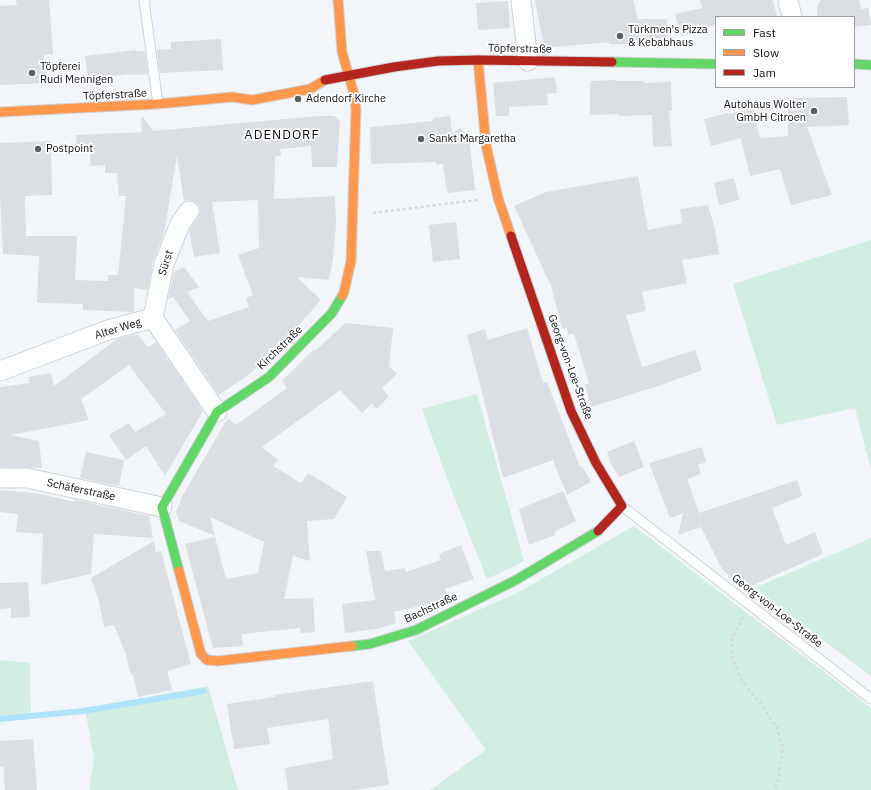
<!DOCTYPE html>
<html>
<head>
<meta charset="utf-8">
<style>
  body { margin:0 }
  #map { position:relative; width:871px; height:790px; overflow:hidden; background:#f2f6fa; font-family:"IBM Plex Sans",sans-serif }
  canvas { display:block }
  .legend { position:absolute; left:715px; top:16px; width:140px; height:72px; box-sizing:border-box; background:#fff; border:1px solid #9e9fa0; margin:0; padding:5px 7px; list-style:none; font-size:12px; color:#0c0f12 }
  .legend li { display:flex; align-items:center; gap:8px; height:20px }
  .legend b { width:20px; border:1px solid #9e9fa0 }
</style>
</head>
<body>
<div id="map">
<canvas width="871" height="790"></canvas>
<ul class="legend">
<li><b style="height:5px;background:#63d668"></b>Fast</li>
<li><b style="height:5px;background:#ff974d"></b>Slow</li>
<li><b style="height:5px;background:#b3261e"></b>Jam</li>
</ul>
</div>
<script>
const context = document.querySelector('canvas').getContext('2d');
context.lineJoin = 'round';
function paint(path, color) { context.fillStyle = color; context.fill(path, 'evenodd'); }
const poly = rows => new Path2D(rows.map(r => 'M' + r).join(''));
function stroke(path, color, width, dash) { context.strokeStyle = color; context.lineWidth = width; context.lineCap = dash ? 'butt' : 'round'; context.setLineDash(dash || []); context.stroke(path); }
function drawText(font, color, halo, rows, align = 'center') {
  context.font = font + ' "IBM Plex Sans",sans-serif'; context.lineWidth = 3.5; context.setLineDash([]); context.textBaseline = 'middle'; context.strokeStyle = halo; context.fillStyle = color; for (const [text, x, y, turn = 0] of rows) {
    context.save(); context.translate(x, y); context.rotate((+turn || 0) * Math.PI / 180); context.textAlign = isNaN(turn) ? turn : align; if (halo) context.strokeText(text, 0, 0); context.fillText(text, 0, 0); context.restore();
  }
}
const green = poly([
  [871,240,871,469,855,408,777,425,733,284],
  [477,394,524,561,487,579,448,481,422,409],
  [634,526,871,708,871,790,430,790,486,750,408,641,517,593],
  [871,538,871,676,754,588],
  [0,660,30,663,31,714,0,717],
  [208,686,238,790,89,790,94,758,85,709]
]);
const stream = poly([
  [0,719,83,711,204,691]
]);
const building = poly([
  [16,0,49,0,53,54,44,55,46,83,0,85,0,6,17,5],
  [535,0,633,0,638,19,667,19,669,47,640,44,609,44,609,42,544,48],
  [700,0,773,0,777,17,716,17,716,25,702,29,702,31,681,36,675,14,702,8],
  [821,0,859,0,861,9,868,8,871,25,854,27,854,17,817,17,817,7],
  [508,1,510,28,478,30,476,3],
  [221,39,223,70,160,73,157,50,171,49,171,42],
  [136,50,136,51,145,51,148,74,130,75,130,74,88,79,85,56],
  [555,77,557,93,547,94,548,105,509,107,509,116,496,116,493,83],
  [616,80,617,81,643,81,644,83,671,82,672,111,669,111,672,146,653,147,652,115,619,116,618,114,590,115,590,81],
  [847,97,849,125,807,127,832,195,791,205,780,169,750,176,741,138,711,146,704,119,728,113,728,114,753,109,760,138,788,136,788,98],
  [319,116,334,116,340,121,337,167,312,167,311,146,280,149,281,156,275,156,274,199,335,196,336,225,333,259,329,280,297,277,321,300,298,326,300,328,266,362,265,360,247,376,219,395,175,330,190,321,173,297,168,299,174,272,184,267,199,287,187,292,208,321,249,307,246,298,253,295,238,255,259,248,258,200,212,202,220,253,194,257,189,230,198,217,200,212,199,206,195,202,190,200,184,201,177,156,164,233,153,262,148,290,134,288,134,312,132,312,83,310,83,304,37,303,39,256,3,254,0,197,0,143,51,141,52,195,25,196,26,236,77,236,75,280,108,281,108,275,118,275,126,196,119,196,117,173,105,173,105,165,91,166,90,153,77,153,76,135,142,132,141,117,143,117,153,131],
  [450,116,452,133,461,128,469,137,475,190,447,193,443,164,436,165,436,162,371,164,370,127,433,121,433,118],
  [638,176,648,230,682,223,680,209,708,205,715,229,719,254,682,260,687,283,642,292,646,311,626,315,642,367,695,350,702,370,661,385,591,407,585,384,589,383,574,334,568,335,567,328,562,329,551,286,514,206,546,192],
  [734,178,739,200,719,205,714,183],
  [456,222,460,259,433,262,429,225],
  [345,323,393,328,389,366,397,374,382,388,389,397,376,409,372,403,362,413,340,390,262,447,278,460,273,466,301,483,308,473,347,497,334,519,307,521,310,561,293,556,284,599,313,598,315,632,301,633,300,628,242,634,243,646,213,648,185,544,215,537,226,579,258,573,264,542,210,517,215,536,179,521,176,512,181,501,180,500,226,421,229,419,236,425,287,388,282,381,314,349,315,351],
  [527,328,543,383,547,382,580,467,582,466,591,482,567,495,553,460,503,478,484,400,467,335,485,329,488,340],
  [137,334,148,347,156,342,203,411,165,476,146,446,126,460,109,435,129,423,135,432,166,414,129,365,81,399,89,420,11,435,39,441,42,468,0,467,0,387,30,383,28,377,51,373,54,386,117,339],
  [634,441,644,467,619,477,611,464,607,452],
  [702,447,706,462,698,465,701,474,687,479,699,513,797,480,802,496,772,508,786,545,815,532,823,554,744,589,722,569,701,527,678,535,683,513,670,518,649,463],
  [86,452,124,460,119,486,80,478],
  [0,490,41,494,74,502,75,500,149,516,153,538,94,534,91,574,41,585,43,534,16,532,18,514,0,512],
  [563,491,576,521,554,532,555,535,529,545,519,509],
  [154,541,156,552,161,551,191,664,167,671,172,690,138,697,133,675,131,675,126,655,114,625,104,627,99,602,91,578],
  [461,545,474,579,445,589,449,600,431,609,429,604,394,612,396,623,376,629,345,633,342,604,375,600,366,551,381,551,385,571,405,568,406,572,441,560,439,554],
  [28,582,30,617,11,618,11,608,0,609,0,583],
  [373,681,389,785,354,790,288,790,285,768,333,759,328,719,267,728,270,744,234,749,227,704,275,697,274,695],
  [33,739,37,790,5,790,3,766,0,767,0,741]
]);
const path = poly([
  [373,213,477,200],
  [743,617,732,638,732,656,741,680,761,704,777,728,783,749,779,775,775,790]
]);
const lane = poly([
  [144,0,158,104],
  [622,506,871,699]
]);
const street = poly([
  [521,0,528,61],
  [788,0,792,17],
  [153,318,164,264,180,224,189,211],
  [0,371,108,330,153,318,217,412],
  [0,478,27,478,162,507]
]);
const fast = poly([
  [612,62,716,64],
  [854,64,871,65],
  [179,571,162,507,217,412,269,377,332,313,342,296],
  [352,646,370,644,416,630,516,580,598,531]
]);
const slow = poly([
  [338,0,342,52,354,94,356,110,351,261,344,292,342,296],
  [478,60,486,145,498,198,511,236],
  [0,112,158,104,232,97,252,100,310,89,325,80],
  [179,571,201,654,207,660,218,661,352,646]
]);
const jam = poly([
  [325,80,394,67,438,61,478,60,612,62],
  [511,236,571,411,596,463,622,506,598,531]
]);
const markers = [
  [620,36,4,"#5c6063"],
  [32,73,4,"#5c6063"],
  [298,99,4,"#5c6063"],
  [814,111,4,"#5c6063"],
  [421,139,4,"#5c6063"],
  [38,149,4,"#5c6063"]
];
const poiNames = [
  ["Türkmen's Pizza",628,30],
  ["& Kebabhaus",628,43],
  ["Töpferei",40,67],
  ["Rudi Mennigen",40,80],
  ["Adendorf Kirche",306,99],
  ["Autohaus Wolter",806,105,"right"],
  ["GmbH Citroen",806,118,"right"],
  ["Sankt Margaretha",429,139],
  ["Postpoint",46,149]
];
const streetNames = [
  ["Töpferstraße",520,49,1],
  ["Töpferstraße",115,95,-3],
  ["Sürst",166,263,-73],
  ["Alter Weg",118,329,-17],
  ["Kirchstraße",280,348,-44],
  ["Georg-von-Loe-Straße",570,367,70],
  ["Schäferstraße",81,490,12],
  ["Bachstraße",431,608,-25],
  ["Georg-von-Loe-Straße",777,611,38]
];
const quarterNames = [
  ["ADENDORF",282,135]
];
paint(green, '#d2ede1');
stroke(stream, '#afe3fb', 6);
paint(building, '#dbdee2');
stroke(lane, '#cfd2d6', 11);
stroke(street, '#cfd2d6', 21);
stroke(fast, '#cfd2d6', 11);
stroke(slow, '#cfd2d6', 11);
stroke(jam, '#cfd2d6', 11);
stroke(path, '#d5d7d8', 2.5, [3, 3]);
stroke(lane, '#fdfefe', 9);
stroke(street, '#fdfefe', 19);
stroke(fast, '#63d668', 9);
stroke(slow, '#ff974d', 9);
stroke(jam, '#b3261e', 9);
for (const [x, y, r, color] of markers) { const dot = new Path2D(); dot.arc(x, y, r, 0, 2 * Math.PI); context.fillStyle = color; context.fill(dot); stroke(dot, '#fff', 1.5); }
drawText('11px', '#0c0f12', '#fff', poiNames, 'left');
drawText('11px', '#0c0f12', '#fff', streetNames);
context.letterSpacing = '1px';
drawText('13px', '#0c0f12', '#fff', quarterNames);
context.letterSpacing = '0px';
</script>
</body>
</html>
